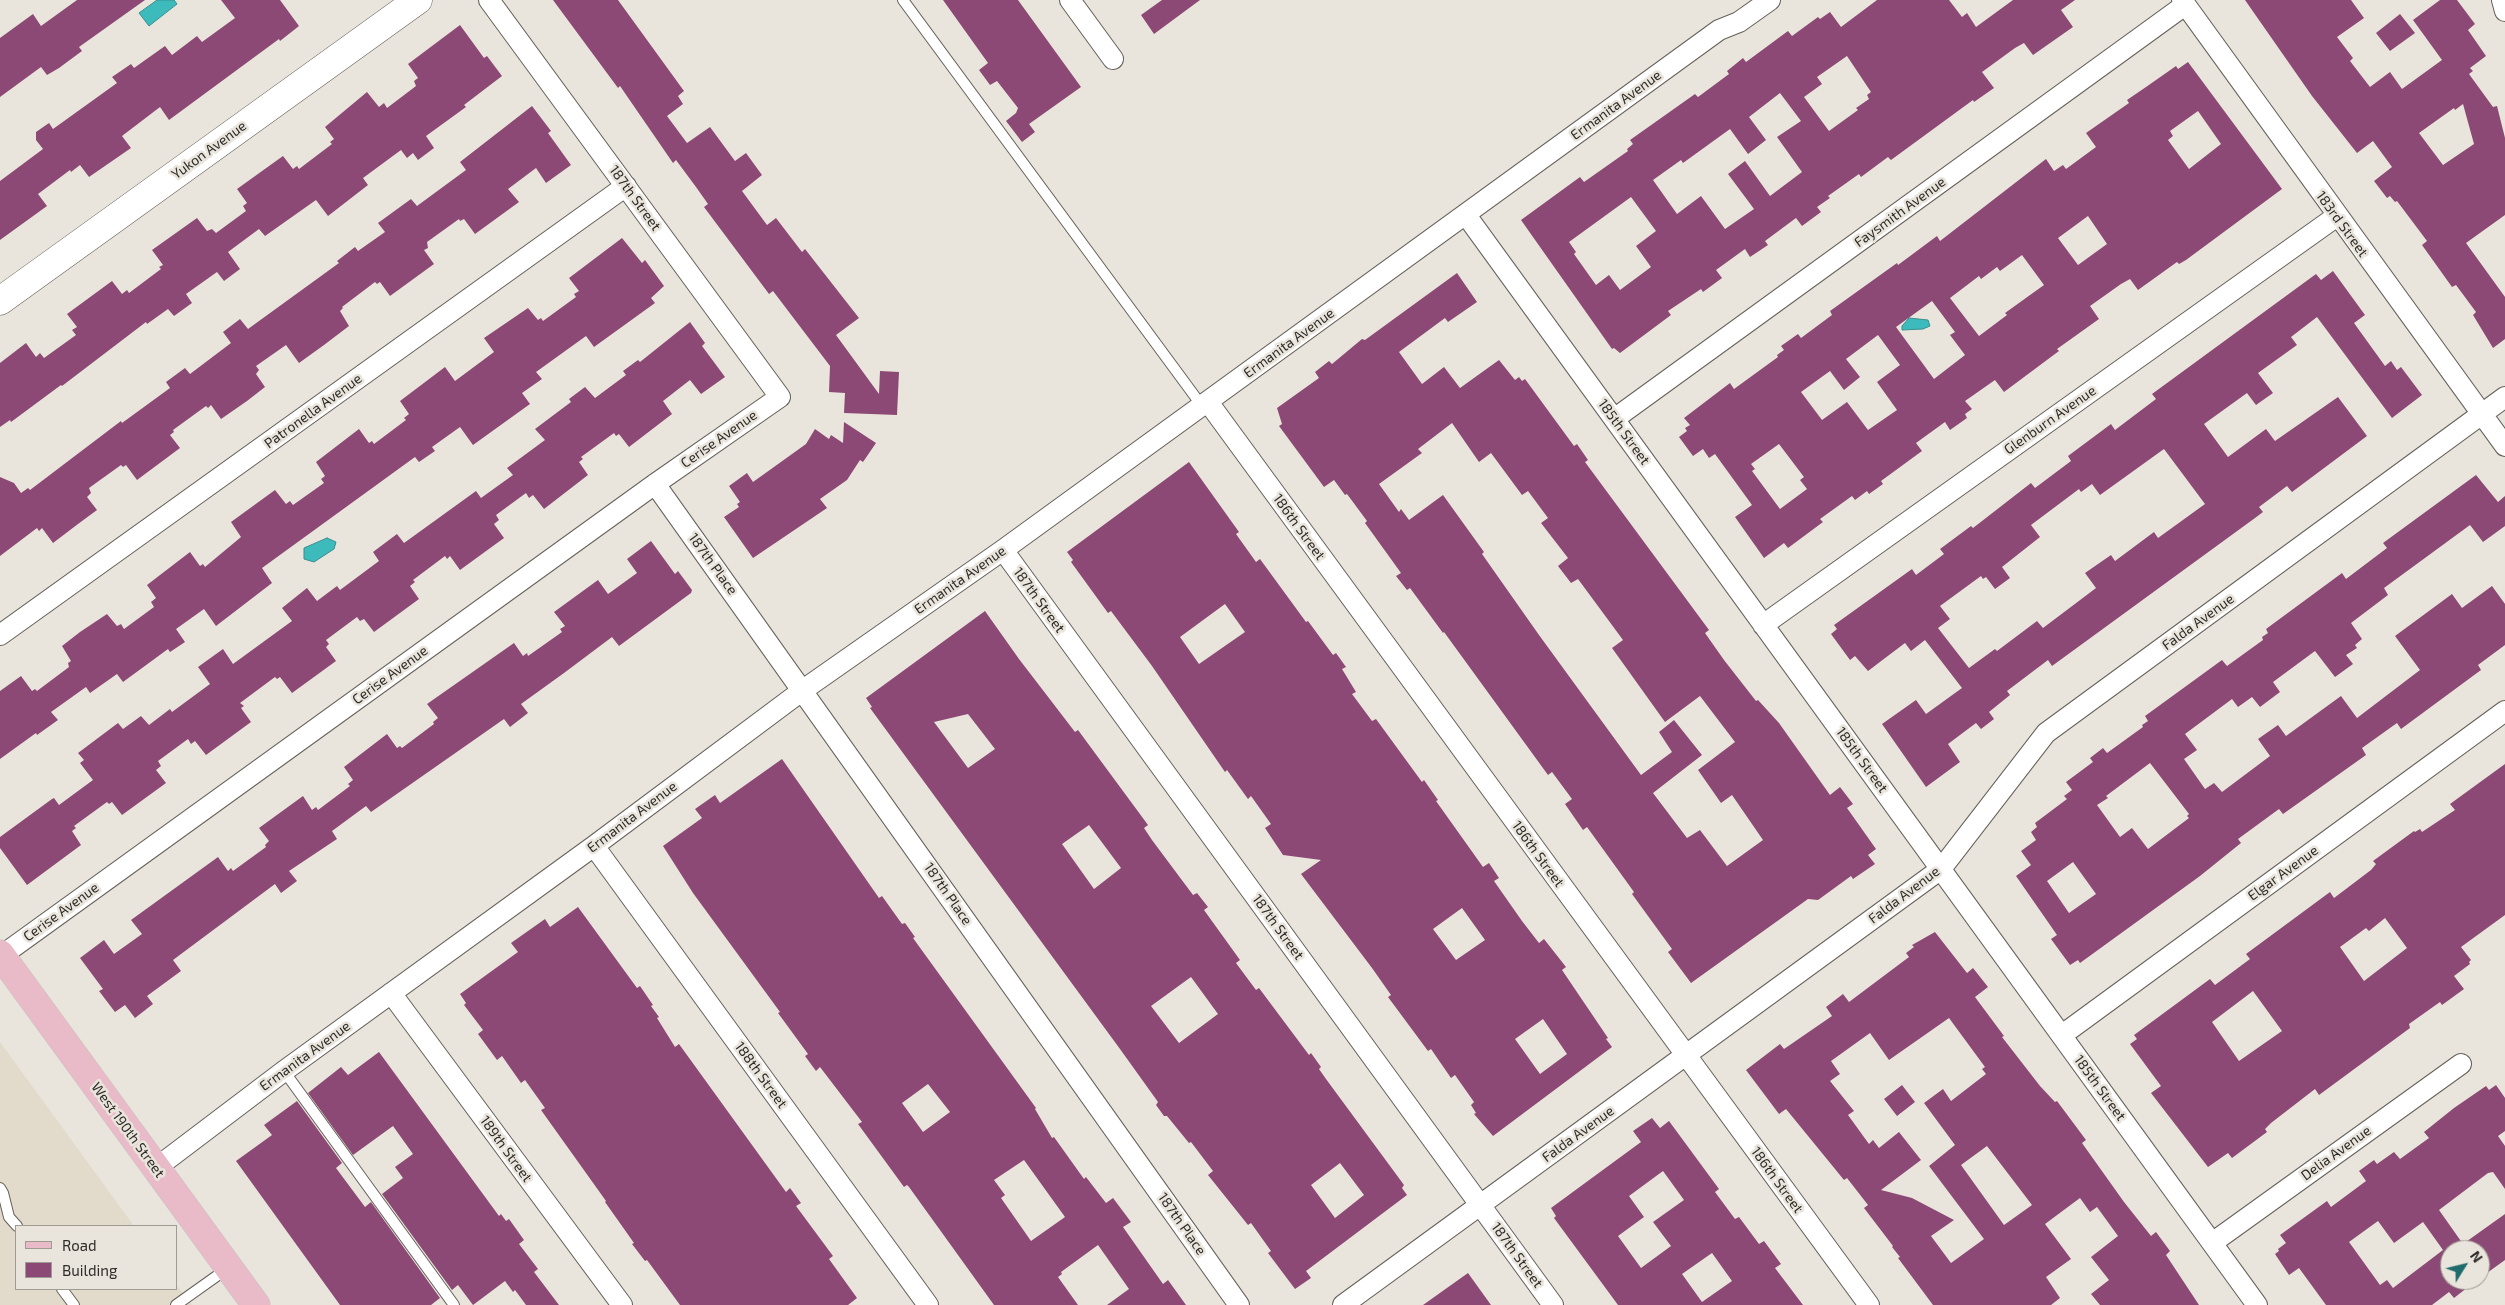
<!DOCTYPE html>
<html>
<head>
<meta charset="utf-8">
<style>
  body { margin:0 }
  #map { position:relative; width:2505px; height:1305px; overflow:hidden; background:#eae5dc; font-family:"Exo 2",sans-serif }
  canvas { display:block }
  .legend { position:absolute; left:15px; top:1225px; width:162px; height:65px; box-sizing:border-box; background:#eae5dc; border:1px solid #9e9b94; margin:0; padding:6px 9px; list-style:none; font-size:15px; color:#2d2b28 }
  .legend li { display:flex; align-items:center; gap:10px; height:25px }
  .legend b { width:25px; border:1px solid #9e9b94 }
  .north { position:absolute; left:2440px; top:1240px; width:50px; height:50px; box-sizing:border-box; background:#eae5dc; border:1px solid #9e9b94; border-radius:50%; rotate:54deg; font-size:14px; font-weight:700; line-height:20px; text-align:center; color:#2d2b28 }
  .north::after { content:''; display:block; margin:auto; width:18px; height:22px; background:#206c6d; clip-path:polygon(50% 0,100% 100%,50% 72%,0 100%) }
</style>
</head>
<body>
<div id="map">
<canvas width="2505" height="1305"></canvas>
<ul class="legend">
<li><b style="height:6px;background:#e9bac8"></b>Road</li>
<li><b style="height:14px;background:#8c4975"></b>Building</li>
</ul>
<div class="north">N</div>
</div>
<script>
const context = document.querySelector('canvas').getContext('2d');
context.lineJoin = 'round';
function paint(path, color) { context.fillStyle = color; context.fill(path, 'evenodd'); }
const poly = rows => new Path2D(rows.map(r => 'M' + r).join(''));
function stroke(path, color, width, dash) { context.strokeStyle = color; context.lineWidth = width; context.lineCap = dash ? 'butt' : 'round'; context.setLineDash(dash || []); context.stroke(path); }
function drawText(font, color, halo, rows, align = 'center') {
  context.font = font + ' "Exo 2",sans-serif'; context.lineWidth = 5; context.setLineDash([]); context.textBaseline = 'middle'; context.strokeStyle = halo; context.fillStyle = color; for (const [text, x, y, turn = 0] of rows) {
    context.save(); context.translate(x, y); context.rotate((+turn || 0) * Math.PI / 180); context.textAlign = isNaN(turn) ? turn : align; if (halo) context.strokeText(text, 0, 0); context.fillText(text, 0, 0); context.restore();
  }
}
const built = poly([
  [0,1042,134,1226,16,1226,16,1289,176,1289,176,1284,192,1305,0,1305]
]);
const water = poly([
  [157,0,174,0,177,4,149,26,139,13,157,0],
  [1909,318,1928,320,1930,326,1923,329,1902,330,1902,326,1909,318],
  [327,538,336,542,334,549,314,562,304,559,304,548,327,538]
]);
const building = poly([
  [77,0,145,0,79,47,82,51,59,68,47,75,41,67,0,97,0,38,33,14,41,26],
  [221,0,280,0,299,26,280,41,279,39,169,120,160,107,122,136,131,148,89,177,80,165,71,172,70,170,38,194,47,206,0,240,0,181,43,149,36,140,36,132,49,123,53,129,117,83,112,77,131,64,134,68,165,46,172,55,197,36,202,42,235,18],
  [553,0,618,0,684,91,678,96,683,104,667,116,687,143,710,127,735,161,746,153,762,175,742,191,767,225,776,218,802,252,805,249,859,318,836,335,879,394,880,371,899,372,897,415,844,413,845,393,829,392,830,366,773,291,769,294,704,207,708,204,696,187,676,160,673,163,620,86,618,88],
  [943,0,1018,0,1081,87,1029,124,1035,132,1022,142,1006,121,1016,113,1018,108,997,81,990,85,979,70,988,63],
  [1162,0,1200,0,1154,34,1141,15],
  [1877,0,1949,0,1962,17,1967,13,1976,27,2013,0,2075,0,2061,10,2073,27,2033,55,2024,43,2015,48,1982,72,1994,88,1974,102,1973,100,1891,160,1888,157,1861,177,1859,174,1828,196,1830,198,1817,207,1821,212,1802,226,1796,218,1765,241,1768,245,1750,257,1745,249,1716,270,1722,278,1703,292,1701,289,1668,311,1671,315,1620,353,1614,348,1612,349,1521,220,1580,177,1584,182,1628,151,1627,149,1633,144,1630,140,1695,94,1698,97,1729,74,1727,71,1743,58,1746,62,1788,31,1792,36,1818,17,1820,19,1830,12,1841,27],
  [1847,56,1871,92,1867,95,1869,99,1856,108,1858,110,1829,131,1804,97,1822,84,1817,77],
  [1780,93,1801,121,1777,137,1802,172,1770,196,1745,161,1728,174,1754,209,1725,229,1701,196,1677,214,1653,180,1681,160,1683,163,1730,129,1748,154,1766,140,1749,117],
  [1631,197,1656,231,1636,246,1651,267,1620,290,1609,275,1596,285,1574,254,1576,252,1569,242],
  [2245,0,2351,0,2364,18,2337,37,2353,58,2350,61,2370,87,2390,72,2402,89,2442,60,2413,20,2440,0,2457,0,2475,24,2468,30,2486,56,2470,68,2473,71,2469,74,2493,107,2497,106,2505,138,2505,215,2466,243,2505,297,2505,339,2493,348,2473,315,2476,312,2456,285,2452,287,2422,245,2427,241,2397,201,2395,202,2390,196,2387,198,2374,181,2392,167,2373,141,2357,153,2312,96],
  [2463,104,2474,144,2443,165,2419,133,2454,108,2455,110],
  [2400,14,2415,33,2390,51,2376,33],
  [460,25,484,58,487,56,502,76,464,105,466,107,426,136,434,148,418,160,413,153,407,158,401,150,363,178,368,185,328,216,316,200,265,236,259,229,228,252,240,269,224,281,217,272,186,294,192,303,174,316,168,309,147,324,146,322,62,386,61,385,11,422,10,420,0,427,0,363,26,343,36,357,40,353,44,358,76,335,72,330,77,327,67,314,112,281,122,294,127,290,129,293,161,269,159,267,163,265,152,250,197,218,207,231,212,229,216,233,246,211,243,206,247,203,237,189,283,156,293,169,297,166,299,169,332,144,330,142,334,139,325,127,367,92,379,107,384,103,387,108,416,86,414,81,418,78,408,64],
  [2188,62,2282,189,2186,260,2179,264,2177,262,2138,290,2130,279,2121,284,2090,306,2099,319,2057,349,2059,351,2004,392,1995,380,1965,401,1972,409,1965,414,1967,418,1950,430,1945,422,1916,443,1922,451,1881,481,1883,484,1869,494,1867,491,1855,500,1852,496,1820,519,1823,522,1788,548,1784,543,1764,558,1735,517,1752,505,1715,454,1709,458,1703,449,1693,456,1679,437,1687,431,1685,428,1690,425,1684,418,1730,383,1734,389,1778,357,1777,355,1784,350,1781,346,1798,334,1801,338,1832,315,1830,311,1897,263,1898,265,1937,236,1940,241,2046,159,2054,171,2063,165,2066,169,2096,147,2086,133,2129,103,2127,100,2146,87,2176,66,2178,69],
  [2198,111,2221,144,2189,169,2168,140,2173,136,2170,131],
  [2088,216,2107,244,2078,265,2058,238],
  [2022,255,2044,285,2005,313,2007,315,1979,336,1950,298,1979,276,1981,279,1997,267,2000,271],
  [1932,301,1955,332,1950,335,1965,355,1934,379,1896,327],
  [1878,335,1900,365,1877,382,1897,410,1868,430,1847,402,1822,420,1801,392,1830,371,1844,390,1860,377,1846,359],
  [1779,444,1804,477,1800,480,1807,489,1780,509,1752,471,1755,469,1751,464],
  [532,106,551,131,548,133,571,165,546,183,536,168,508,189,519,202,475,234,464,219,460,221,459,219,427,242,428,248,424,250,434,264,390,296,380,282,377,284,375,282,342,307,343,308,340,311,349,326,324,345,299,363,286,345,256,366,259,370,256,374,265,387,247,401,221,419,211,405,208,408,206,406,173,430,174,432,170,435,180,448,137,480,126,465,123,467,121,465,89,488,91,493,87,497,97,510,78,524,53,543,42,528,39,531,37,528,0,556,0,477,14,483,21,493,28,488,30,490,121,421,122,423,170,388,166,382,185,368,190,374,231,343,223,332,240,319,248,329,339,263,337,261,355,247,358,251,385,232,378,223,411,199,417,206,466,170,460,162],
  [622,238,642,263,645,260,664,286,651,298,655,303,594,347,586,336,536,372,542,379,522,393,530,404,473,445,460,427,432,447,435,451,419,462,415,457,262,568,272,583,216,626,204,609,176,629,185,642,170,652,168,649,123,682,117,674,90,693,86,687,51,712,58,720,37,735,36,733,0,759,0,691,21,676,32,691,35,689,37,691,69,667,68,663,71,661,62,646,80,632,107,614,117,626,121,624,124,629,154,607,151,602,156,598,147,585,190,552,200,566,203,564,205,567,241,537,231,522,275,490,286,504,290,501,293,505,324,483,321,479,325,476,316,462,359,429,369,443,372,441,374,444,406,420,404,418,409,414,400,401,445,367,455,381,494,352,484,338,528,308,538,320,541,318,543,321,576,297,574,294,579,291,569,278],
  [2333,271,2365,315,2354,323,2385,366,2391,361,2397,370,2401,367,2422,395,2392,418,2317,317,2291,337,2297,345,2258,373,2273,393,2256,405,2247,393,2204,424,2228,457,2266,429,2275,441,2338,397,2367,436,2292,492,2287,486,2259,507,2263,512,2255,518,2052,666,2048,660,2007,691,2010,695,1989,712,1994,719,1981,729,1976,723,1948,744,1960,762,1926,787,1882,724,1916,700,1926,714,1962,688,1925,640,1911,651,1905,643,1868,671,1855,656,1850,660,1831,634,1837,629,1834,625,1912,569,1916,575,1944,554,1940,549,1971,526,1973,528,2031,483,2035,488,2071,461,2068,456,2111,424,2115,430,2156,399,2152,394,2316,274,2321,280],
  [2164,449,2205,504,2158,538,2154,532,2115,561,2111,555,2085,573,2096,588,2043,628,2037,621,1997,651,1995,649,1969,668,1938,628,1950,619,1940,606,1981,576,1983,579,1986,577,1995,589,2010,578,2002,567,2040,537,2031,525,2079,489,2081,492,2092,484,2100,495],
  [1457,273,1477,302,1448,322,1445,318,1399,352,1422,384,1444,367,1460,388,1499,360,1515,380,1519,377,1522,381,1525,379,1574,446,1577,444,1588,460,1585,462,1709,630,1705,633,1724,660,1756,701,1758,700,1779,723,1830,795,1840,787,1853,804,1847,808,1876,849,1868,855,1875,864,1853,879,1851,876,1818,900,1808,899,1691,983,1668,952,1672,949,1632,894,1634,892,1587,827,1583,830,1565,804,1572,799,1552,772,1548,775,1444,632,1443,633,1410,588,1407,590,1396,576,1401,573,1365,523,1367,521,1347,494,1345,495,1334,480,1324,487,1279,426,1282,424,1277,408,1319,378,1315,372,1329,361,1332,364,1362,339,1365,340],
  [1452,423,1479,462,1491,453,1522,495,1528,491,1548,518,1541,523,1568,558,1558,566,1571,583,1578,579,1623,640,1612,648,1665,722,1700,696,1735,742,1698,770,1721,803,1732,795,1763,840,1727,866,1700,830,1687,838,1653,793,1702,755,1674,720,1659,732,1672,752,1641,775,1539,635,1482,554,1484,552,1443,495,1409,520,1401,509,1399,512,1379,484,1422,453,1418,449],
  [690,322,705,343,702,346,725,377,701,394,690,380,663,401,672,414,629,447,619,434,616,436,614,433,581,457,583,459,579,462,588,475,544,509,533,495,529,498,526,493,496,515,499,520,494,524,504,538,460,570,450,556,447,559,445,556,413,580,415,582,410,586,419,599,374,632,364,619,360,621,357,617,326,640,329,644,326,647,336,661,292,693,280,677,277,679,275,677,240,703,244,706,241,708,251,722,206,755,195,741,191,744,188,739,158,761,161,766,156,770,166,783,122,815,112,802,109,804,107,802,74,826,76,828,72,831,81,845,27,885,0,848,0,837,52,799,54,798,59,805,93,780,80,763,84,760,78,753,118,723,123,729,141,716,149,725,170,709,172,712,210,684,198,667,223,649,233,664,292,621,282,608,307,588,317,601,337,586,340,590,379,561,373,552,397,534,404,543,476,491,481,498,513,475,507,468,545,440,535,429,571,402,569,399,585,387,595,398,626,375,623,371,638,360,640,362],
  [844,422,876,443,863,462,860,460,847,480,820,499,827,508,753,558,724,517,739,507,737,504,740,502,729,486,747,473,753,482,806,444,815,429,829,439,831,435,843,443],
  [1189,462,1239,532,1236,534,1256,562,1260,559,1306,622,1308,621,1333,655,1336,653,1346,667,1342,669,1356,692,1352,694,1372,721,1376,719,1422,782,1424,780,1438,800,1436,801,1483,867,1489,863,1499,878,1494,881,1522,921,1539,943,1544,939,1566,967,1562,970,1608,1038,1606,1039,1612,1047,1493,1136,1474,1114,1476,1113,1471,1105,1474,1102,1455,1075,1451,1078,1431,1049,1428,1051,1388,997,1391,995,1372,968,1301,874,1321,860,1283,855,1265,828,1271,824,1251,796,1248,799,1227,770,1225,772,1152,666,1111,611,1108,613,1071,562,1073,560,1067,552],
  [1225,604,1245,632,1199,664,1180,637],
  [1462,908,1485,940,1456,960,1433,929],
  [1543,1019,1567,1054,1540,1074,1515,1039],
  [2476,475,2498,502,2505,496,2505,526,2483,542,2470,525,2384,588,2388,595,2351,623,2362,639,2355,645,2357,648,2346,655,2353,664,2335,677,2315,651,2273,682,2280,692,2260,707,2252,697,2238,707,2232,699,2185,734,2197,750,2184,759,2205,789,2214,783,2222,792,2270,756,2258,739,2278,725,2286,736,2341,696,2357,718,2420,670,2395,636,2452,594,2462,608,2492,586,2505,604,2505,645,2478,665,2481,670,2401,729,2397,723,2362,748,2366,755,2283,814,2279,809,2238,839,2241,843,2200,876,2080,963,2078,960,2070,965,2051,939,2057,935,2016,876,2031,865,2021,851,2036,840,2031,832,2037,827,2035,823,2067,799,2064,796,2072,790,2066,782,2093,762,2090,758,2103,748,2107,753,2143,727,2142,725,2148,721,2145,716,2222,660,2227,666,2263,640,2262,637,2268,633,2266,629,2342,573,2346,579,2387,548,2383,543],
  [2150,763,2189,814,2187,816,2189,818,2148,849,2132,828,2120,837,2097,805,2108,798,2106,796],
  [2073,862,2096,894,2069,913,2047,881],
  [651,541,675,574,678,571,692,590,691,593,619,646,612,637,564,673,521,704,528,713,510,727,504,719,371,812,366,806,332,831,337,839,289,871,297,881,281,893,275,884,173,960,181,971,147,996,153,1004,135,1018,125,1005,115,1012,99,991,103,989,80,958,104,940,114,954,142,934,131,920,218,857,228,871,231,868,233,871,266,847,265,845,269,841,259,828,303,796,312,810,316,807,318,810,350,786,348,784,353,780,344,767,387,734,397,748,400,746,402,748,434,724,433,722,438,718,427,704,514,643,523,656,527,653,528,656,562,632,560,629,565,626,554,612,598,580,608,594,637,573,627,559],
  [985,611,1019,659,1075,732,1078,730,1148,825,1144,828,1152,840,1193,895,1197,893,1208,907,1204,910,1240,960,1236,963,1256,990,1259,988,1309,1055,1311,1053,1321,1067,1319,1069,1326,1079,1404,1185,1402,1188,1407,1195,1306,1271,1311,1278,1295,1289,1268,1253,1271,1251,1251,1223,1248,1225,1208,1175,1213,1171,1191,1142,1189,1143,1167,1116,1164,1116,1156,1105,1158,1102,1120,1049,870,708,872,707,866,698],
  [968,714,995,749,968,768,934,722],
  [1089,825,1121,868,1094,889,1062,844],
  [1191,977,1218,1014,1179,1043,1151,1006],
  [1340,1163,1364,1195,1335,1218,1311,1185],
  [782,759,879,898,882,896,902,924,905,923,915,937,913,938,1036,1108,1035,1109,1052,1138,1054,1137,1084,1179,1086,1177,1106,1203,1113,1198,1131,1222,1123,1227,1163,1284,1168,1280,1186,1305,1107,1305,1129,1289,1098,1245,1061,1272,1062,1274,1058,1277,1078,1305,994,1305,909,1187,907,1185,904,1187,858,1124,862,1122,820,1067,816,1071,805,1056,808,1054,778,1013,780,1012,693,893,663,846,702,818,695,809,715,795,720,803],
  [928,1084,950,1112,923,1132,902,1103],
  [1024,1160,1065,1217,1031,1241,1001,1198,1005,1195,994,1180],
  [2505,764,2505,915,2461,947,2471,960,2469,962,2470,964,2454,976,2464,989,2442,1005,2440,1002,2409,1024,2410,1028,2319,1095,2315,1089,2271,1123,2265,1129,2267,1132,2232,1158,2228,1153,2208,1167,2151,1093,2161,1086,2130,1044,2137,1039,2134,1035,2210,979,2215,985,2250,959,2246,954,2330,892,2334,898,2371,870,2376,864,2373,861,2414,831,2415,832,2420,829,2422,832,2455,810,2450,804],
  [2385,918,2407,948,2364,981,2340,947,2366,928,2369,931],
  [2253,991,2282,1031,2239,1061,2212,1022],
  [578,907,637,988,640,986,653,1005,651,1006,659,1017,657,1018,675,1047,679,1044,786,1192,790,1188,801,1203,796,1206,833,1256,829,1259,857,1298,848,1305,680,1305,647,1260,645,1261,632,1244,634,1243,605,1202,606,1201,541,1110,545,1108,525,1080,521,1083,502,1056,497,1060,478,1034,483,1030,464,1005,466,1003,460,994,518,952,511,943,545,919,550,927],
  [1935,932,1967,973,1973,968,1988,987,1975,997,2004,1036,2002,1037,2040,1086,2055,1102,2057,1101,2086,1140,2082,1143,2124,1202,2151,1236,2156,1232,2170,1251,2166,1255,2199,1305,2100,1305,2091,1294,2109,1280,2091,1257,2118,1236,2097,1207,2090,1212,2080,1198,2045,1224,2071,1259,2046,1277,2060,1298,2051,1305,1933,1305,1898,1258,1900,1257,1892,1247,1893,1246,1864,1208,1868,1205,1847,1178,1844,1180,1786,1109,1779,1114,1746,1070,1780,1044,1784,1049,1832,1016,1826,1007,1843,994,1849,1002,1909,957,1906,953,1914,947,1912,945],
  [1949,1018,1985,1067,1982,1069,1986,1074,1951,1101,1943,1089,1924,1103,1955,1145,1929,1166,1984,1239,1951,1263,1931,1236,1954,1220,1912,1198,1881,1190,1921,1160,1899,1132,1879,1148,1873,1140,1869,1144,1848,1115,1854,1111,1830,1081,1840,1074,1831,1061,1870,1033,1889,1060],
  [1987,1146,2032,1205,2004,1225,1961,1165],
  [379,1052,499,1216,501,1214,506,1221,509,1219,524,1240,519,1244,538,1269,534,1272,559,1305,526,1305,515,1290,513,1292,505,1281,473,1305,458,1285,452,1290,382,1194,403,1178,395,1167,413,1154,393,1126,353,1155,308,1093,341,1067,348,1075],
  [1902,1085,1915,1102,1897,1116,1884,1099],
  [2496,1085,2505,1098,2505,1131,2498,1136,2505,1146,2505,1189,2493,1172,2488,1173,2439,1210,2463,1244,2505,1214,2505,1260,2480,1278,2480,1250,2450,1250,2450,1280,2477,1280,2454,1298,2449,1292,2432,1305,2326,1305,2299,1268,2289,1275,2275,1254,2279,1251,2278,1249,2286,1243,2280,1235,2327,1201,2331,1207,2366,1181,2359,1171,2374,1160,2377,1164,2394,1152,2400,1159,2429,1138,2424,1132,2454,1108,2486,1086,2489,1090],
  [2378,1221,2394,1243,2423,1222,2443,1250,2393,1288,2387,1280,2380,1285,2349,1242],
  [297,1101,342,1163,336,1168,365,1207,371,1202,440,1298,431,1305,340,1305,236,1161,272,1135,264,1125],
  [1652,1118,1660,1128,1669,1121,1719,1189,1715,1192,1735,1219,1739,1217,1759,1244,1764,1241,1781,1264,1775,1268,1803,1305,1618,1305,1554,1218,1556,1216,1551,1208,1641,1142,1633,1131],
  [1663,1171,1684,1200,1653,1222,1671,1246,1641,1268,1618,1236,1644,1217,1629,1196],
  [1712,1253,1732,1281,1702,1302,1682,1274],
  [1468,1273,1491,1305,1423,1305]
]);
const lane = poly([
  [903,0,1202,406],
  [284,1071,454,1305],
  [0,1188,3,1193,9,1217,17,1226],
  [62,1289,74,1305],
  [176,1305,228,1268]
]);
const street = poly([
  [1070,0,1113,59],
  [2182,0,2505,446],
  [2502,0,2505,11],
  [1466,215,2257,1305],
  [1208,402,1869,1305],
  [1614,419,2185,5],
  [655,484,1239,1305],
  [1003,550,1553,1305],
  [1763,625,2337,216],
  [0,635,626,186],
  [594,846,928,1305],
  [1,956,655,484,780,397,489,0],
  [391,993,622,1305],
  [2062,1035,2505,711],
  [156,1168,284,1071,594,846,803,690,1003,550,1719,30,1739,22,1770,0],
  [2212,1243,2461,1064],
  [1343,1305,1941,869,2046,733,2505,397]
]);
const secondary = poly([
  [0,301,418,0]
]);
const primary = poly([
  [0,954,256,1305]
]);
const streetNames = [
  ["Ermanita Avenue",1616,105,-36],
  ["Yukon Avenue",209,150,-36],
  ["187th Street",635,198,54],
  ["Faysmith Avenue",1900,212,-36],
  ["183rd Street",2342,224,54],
  ["Ermanita Avenue",1289,343,-36],
  ["Patronella Avenue",313,411,-36],
  ["Glenburn Avenue",2050,420,-35],
  ["185th Street",1624,432,54],
  ["Cerise Avenue",719,439,-35],
  ["186th Street",1299,527,54],
  ["187th Place",713,564,54],
  ["Ermanita Avenue",960,580,-35],
  ["187th Street",1039,600,54],
  ["Falda Avenue",2198,622,-36],
  ["Cerise Avenue",390,675,-36],
  ["185th Street",1862,760,54],
  ["Ermanita Avenue",632,817,-37],
  ["186th Street",1538,854,54],
  ["Elgar Avenue",2283,873,-36],
  ["187th Place",948,894,55],
  ["Falda Avenue",1904,895,-37],
  ["Cerise Avenue",61,912,-36],
  ["187th Street",1278,927,54],
  ["Ermanita Avenue",305,1056,-36],
  ["188th Street",761,1075,54],
  ["185th Street",2100,1088,54],
  ["West 190th Street",128,1130,54],
  ["Falda Avenue",1578,1134,-36],
  ["189th Street",506,1149,54],
  ["Delia Avenue",2336,1153,-36],
  ["186th Street",1777,1180,54],
  ["187th Place",1182,1224,55],
  ["187th Street",1517,1255,54]
];
paint(built, '#e2daca');
paint(water, '#3dbabb');
stroke(water, '#388f8f', 1);
paint(building, '#8c4975');
stroke(lane, '#65615a', 12);
stroke(street, '#65615a', 22);
stroke(secondary, '#65615a', 29);
stroke(primary, '#c4c4c3', 29);
stroke(lane, '#fff', 10);
stroke(street, '#fff', 20);
stroke(secondary, '#fff', 28);
stroke(primary, '#e9bac8', 28);
drawText('14px', '#2d2b28', '#eae5dc', streetNames);
</script>
</body>
</html>
